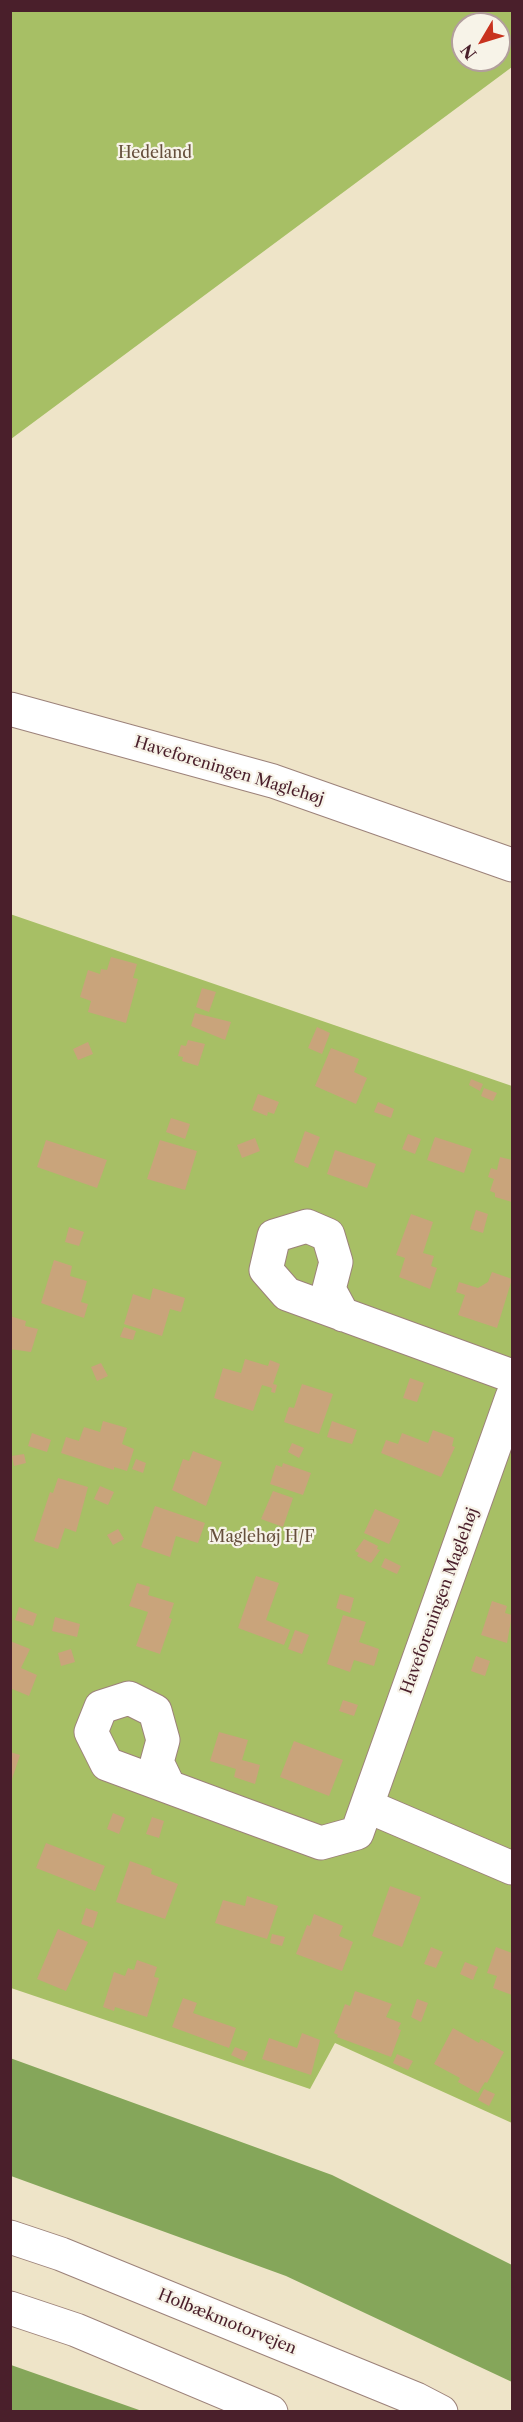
<!DOCTYPE html>
<html>
<head>
<meta charset="utf-8">
<style>
  body { margin:0 }
  #map { position:relative; width:523px; height:2422px; overflow:hidden; background:#eee4c8; font-family:"Libre Caslon Text",serif }
  canvas { display:block }
  .frame { position:absolute; inset:0; border:12px solid #4a1f2b; pointer-events:none }
  .north { position:absolute; left:451px; top:12px; width:60px; height:60px; box-sizing:border-box; background:#f7f3e8; border:2px solid #b29e9c; border-radius:50%; rotate:232deg; font-size:16px; font-weight:700; line-height:24px; text-align:center; color:#4a1f2b }
  .north::after { content:''; display:block; margin:auto; width:21px; height:27px; background:#c8321e; clip-path:polygon(50% 0,100% 100%,50% 72%,0 100%) }
</style>
</head>
<body>
<div id="map">
<canvas width="523" height="2422"></canvas>
<div class="frame"></div>
<div class="north">N</div>
</div>
<script>
const context = document.querySelector('canvas').getContext('2d');
context.lineJoin = 'round';
function paint(path, color) { context.fillStyle = color; context.fill(path, 'evenodd'); }
const poly = rows => new Path2D(rows.map(r => 'M' + r).join(''));
function stroke(path, color, width, dash) { context.strokeStyle = color; context.lineWidth = width; context.lineCap = dash ? 'butt' : 'round'; context.setLineDash(dash || []); context.stroke(path); }
function drawText(font, color, halo, rows, align = 'center') {
  context.font = font + ' "Libre Caslon Text",serif'; context.lineWidth = 4.5; context.setLineDash([]); context.textBaseline = 'middle'; context.strokeStyle = halo; context.fillStyle = color; for (const [text, x, y, turn = 0] of rows) {
    context.save(); context.translate(x, y); context.rotate((+turn || 0) * Math.PI / 180); context.textAlign = isNaN(turn) ? turn : align; if (halo) context.strokeText(text, 0, 0); context.fillText(text, 0, 0); context.restore();
  }
}
const green = poly([
  [11,10,512,11,512,67,11,439],
  [463,24,499,24,499,60,463,60],
  [10,914,512,1086,512,2123,335,2043,310,2089,11,1988]
]);
const forest = poly([
  [10,2058,332,2175,512,2265,512,2382,286,2276,11,2176],
  [11,2365,142,2411,11,2411]
]);
const building = poly([
  [111,957,137,964,133,978,138,979,126,1023,88,1012,91,1001,80,997,88,970,100,974,101,969,107,970],
  [202,988,216,992,209,1012,196,1007],
  [195,1013,231,1022,225,1040,191,1026],
  [317,1027,330,1033,322,1054,308,1048],
  [188,1040,205,1044,198,1066,182,1061,183,1057,178,1056,181,1045,186,1046],
  [88,1042,93,1054,78,1060,73,1049],
  [331,1048,359,1059,354,1072,367,1078,356,1104,315,1086],
  [471,1079,483,1084,480,1091,469,1085],
  [484,1088,497,1093,493,1101,481,1096],
  [258,1094,279,1102,274,1114,268,1112,267,1116,252,1110],
  [378,1102,394,1109,391,1118,374,1112],
  [171,1118,190,1124,185,1139,166,1132],
  [305,1131,320,1137,308,1168,294,1162],
  [408,1134,421,1139,415,1154,402,1149],
  [435,1137,472,1149,464,1173,427,1160],
  [255,1138,260,1151,242,1158,237,1145],
  [46,1140,107,1160,97,1188,37,1167],
  [160,1140,197,1151,185,1190,147,1179],
  [335,1150,376,1164,367,1188,327,1174],
  [500,1157,512,1160,512,1202,495,1197,495,1193,490,1191,494,1179,488,1177,491,1168,497,1170],
  [476,1210,488,1214,483,1233,470,1229],
  [411,1214,433,1222,423,1253,434,1256,431,1266,437,1268,430,1289,399,1277,405,1258,396,1255],
  [69,1227,84,1232,79,1246,65,1242],
  [54,1260,72,1266,70,1276,87,1281,81,1302,88,1304,84,1318,41,1303],
  [492,1272,512,1279,497,1328,458,1315,465,1295,456,1292,459,1282,478,1288,488,1282],
  [153,1288,185,1298,181,1312,170,1309,162,1336,124,1324,133,1294,150,1300],
  [10,1316,26,1321,25,1326,38,1329,31,1352,10,1349],
  [124,1327,136,1331,133,1340,120,1337],
  [245,1359,268,1366,270,1360,280,1364,273,1384,277,1385,275,1393,271,1392,272,1388,262,1385,253,1411,214,1398,223,1368,241,1373],
  [101,1363,108,1376,97,1381,91,1367],
  [410,1378,424,1383,417,1402,403,1398],
  [302,1384,333,1394,319,1434,284,1422,289,1407,294,1408],
  [103,1421,127,1428,122,1444,134,1449,127,1471,114,1467,114,1470,61,1453,66,1437,79,1441,84,1427,100,1432],
  [332,1421,357,1430,352,1444,327,1437],
  [433,1430,454,1438,452,1446,455,1447,441,1477,381,1453,386,1440,398,1444,402,1433,428,1443],
  [32,1433,51,1440,47,1452,28,1446],
  [292,1443,304,1448,299,1458,288,1452],
  [193,1451,222,1462,206,1506,172,1490,183,1459,189,1461],
  [24,1454,26,1463,14,1466,12,1456],
  [136,1459,146,1463,143,1473,132,1469],
  [283,1463,311,1473,303,1495,270,1484,276,1465,282,1467],
  [58,1478,88,1487,76,1532,65,1528,58,1549,34,1541,50,1492,53,1493],
  [100,1486,114,1492,108,1505,94,1499],
  [273,1491,293,1498,283,1527,261,1519],
  [155,1506,205,1523,198,1543,176,1536,170,1557,141,1547],
  [375,1509,400,1520,389,1544,364,1533],
  [118,1529,124,1539,113,1545,107,1535],
  [247,1530,256,1533,252,1545,243,1542],
  [364,1539,378,1546,377,1549,380,1550,371,1563,357,1556,359,1553,355,1551],
  [385,1558,401,1566,397,1574,381,1567],
  [256,1576,279,1583,266,1620,290,1630,284,1645,238,1628],
  [137,1583,150,1587,148,1595,174,1603,169,1618,172,1619,160,1654,136,1646,148,1612,129,1606],
  [340,1594,354,1598,350,1613,336,1608],
  [492,1601,507,1606,505,1613,512,1615,507,1643,481,1635],
  [19,1607,37,1614,33,1626,15,1620],
  [343,1615,366,1622,359,1642,379,1649,374,1666,354,1660,350,1672,327,1664],
  [55,1617,80,1624,77,1637,52,1631],
  [295,1630,309,1635,302,1654,288,1649],
  [10,1641,30,1649,21,1668,37,1675,29,1696,10,1688],
  [71,1649,75,1662,61,1666,58,1653],
  [476,1656,490,1661,485,1676,471,1671],
  [343,1700,358,1705,354,1716,339,1711],
  [219,1732,248,1740,242,1760,260,1765,255,1784,234,1777,236,1769,210,1761],
  [294,1741,343,1760,329,1796,280,1777],
  [10,1752,20,1755,11,1782,10,1782],
  [113,1813,125,1818,119,1834,107,1829],
  [152,1817,164,1821,159,1838,146,1834],
  [46,1843,105,1866,95,1891,36,1868],
  [130,1861,152,1869,151,1874,178,1884,165,1919,116,1902],
  [390,1886,421,1897,402,1947,372,1936],
  [247,1896,278,1906,267,1939,215,1923,223,1900,245,1906],
  [86,1908,98,1912,93,1928,81,1924],
  [314,1914,343,1926,339,1936,353,1942,342,1971,296,1954,307,1925,310,1926],
  [58,1929,88,1942,66,1991,37,1979],
  [272,1934,285,1937,282,1946,270,1943],
  [431,1947,443,1952,436,1968,424,1964],
  [496,1947,512,1953,512,1995,493,1988,497,1976,487,1973],
  [137,1960,157,1967,154,1977,159,1978,147,2017,115,2007,114,2011,103,2007,114,1972,125,1976,128,1968,134,1970],
  [465,1962,478,1967,473,1980,460,1974],
  [355,1991,392,2004,386,2017,401,2023,398,2029,401,2030,391,2057,337,2037,338,2035,334,2033,345,2004,350,2006],
  [183,1998,197,2003,193,2013,236,2028,229,2048,172,2027],
  [417,1999,428,2003,421,2022,411,2017],
  [453,2028,479,2043,481,2039,504,2052,487,2083,485,2082,478,2093,458,2082,460,2078,434,2064],
  [302,2033,320,2040,311,2075,262,2059,269,2038,297,2048],
  [235,2047,248,2052,244,2061,231,2055],
  [397,2054,413,2061,408,2070,393,2063],
  [484,2089,495,2094,489,2106,478,2100]
]);
const minor = poly([
  [10,709,273,781,512,865],
  [343,1315,329,1289,336,1262,328,1235,307,1226,274,1236,266,1270,287,1294,512,1376],
  [169,1787,157,1762,163,1740,155,1711,129,1698,101,1707,91,1732,107,1764,239,1813,321,1843,357,1833,512,1397],
  [367,1806,512,1868]
]);
const highway = poly([
  [10,2237,61,2254,416,2399,441,2412],
  [10,2308,76,2330,271,2412]
]);
const parkNames = [
  ["Hedeland",155,153],
  ["Maglehøj H/F",262,1537]
];
const streetNames = [
  ["Haveforeningen Maglehøj",229,771,17],
  ["Haveforeningen Maglehøj",440,1601,-70],
  ["Holbækmotorvejen",227,2322,22]
];
paint(green, '#a7bf65');
paint(forest, '#85a65a');
paint(building, '#c9a47b');
stroke(minor, '#9c827a', 35);
stroke(highway, '#9c827a', 35);
stroke(minor, '#fff', 33);
stroke(highway, '#fff', 33);
drawText('16px', '#664f3c', '#f7f3e8', parkNames);
drawText('16px', '#4a1f2b', '#f7f3e8', streetNames);
</script>
</body>
</html>
